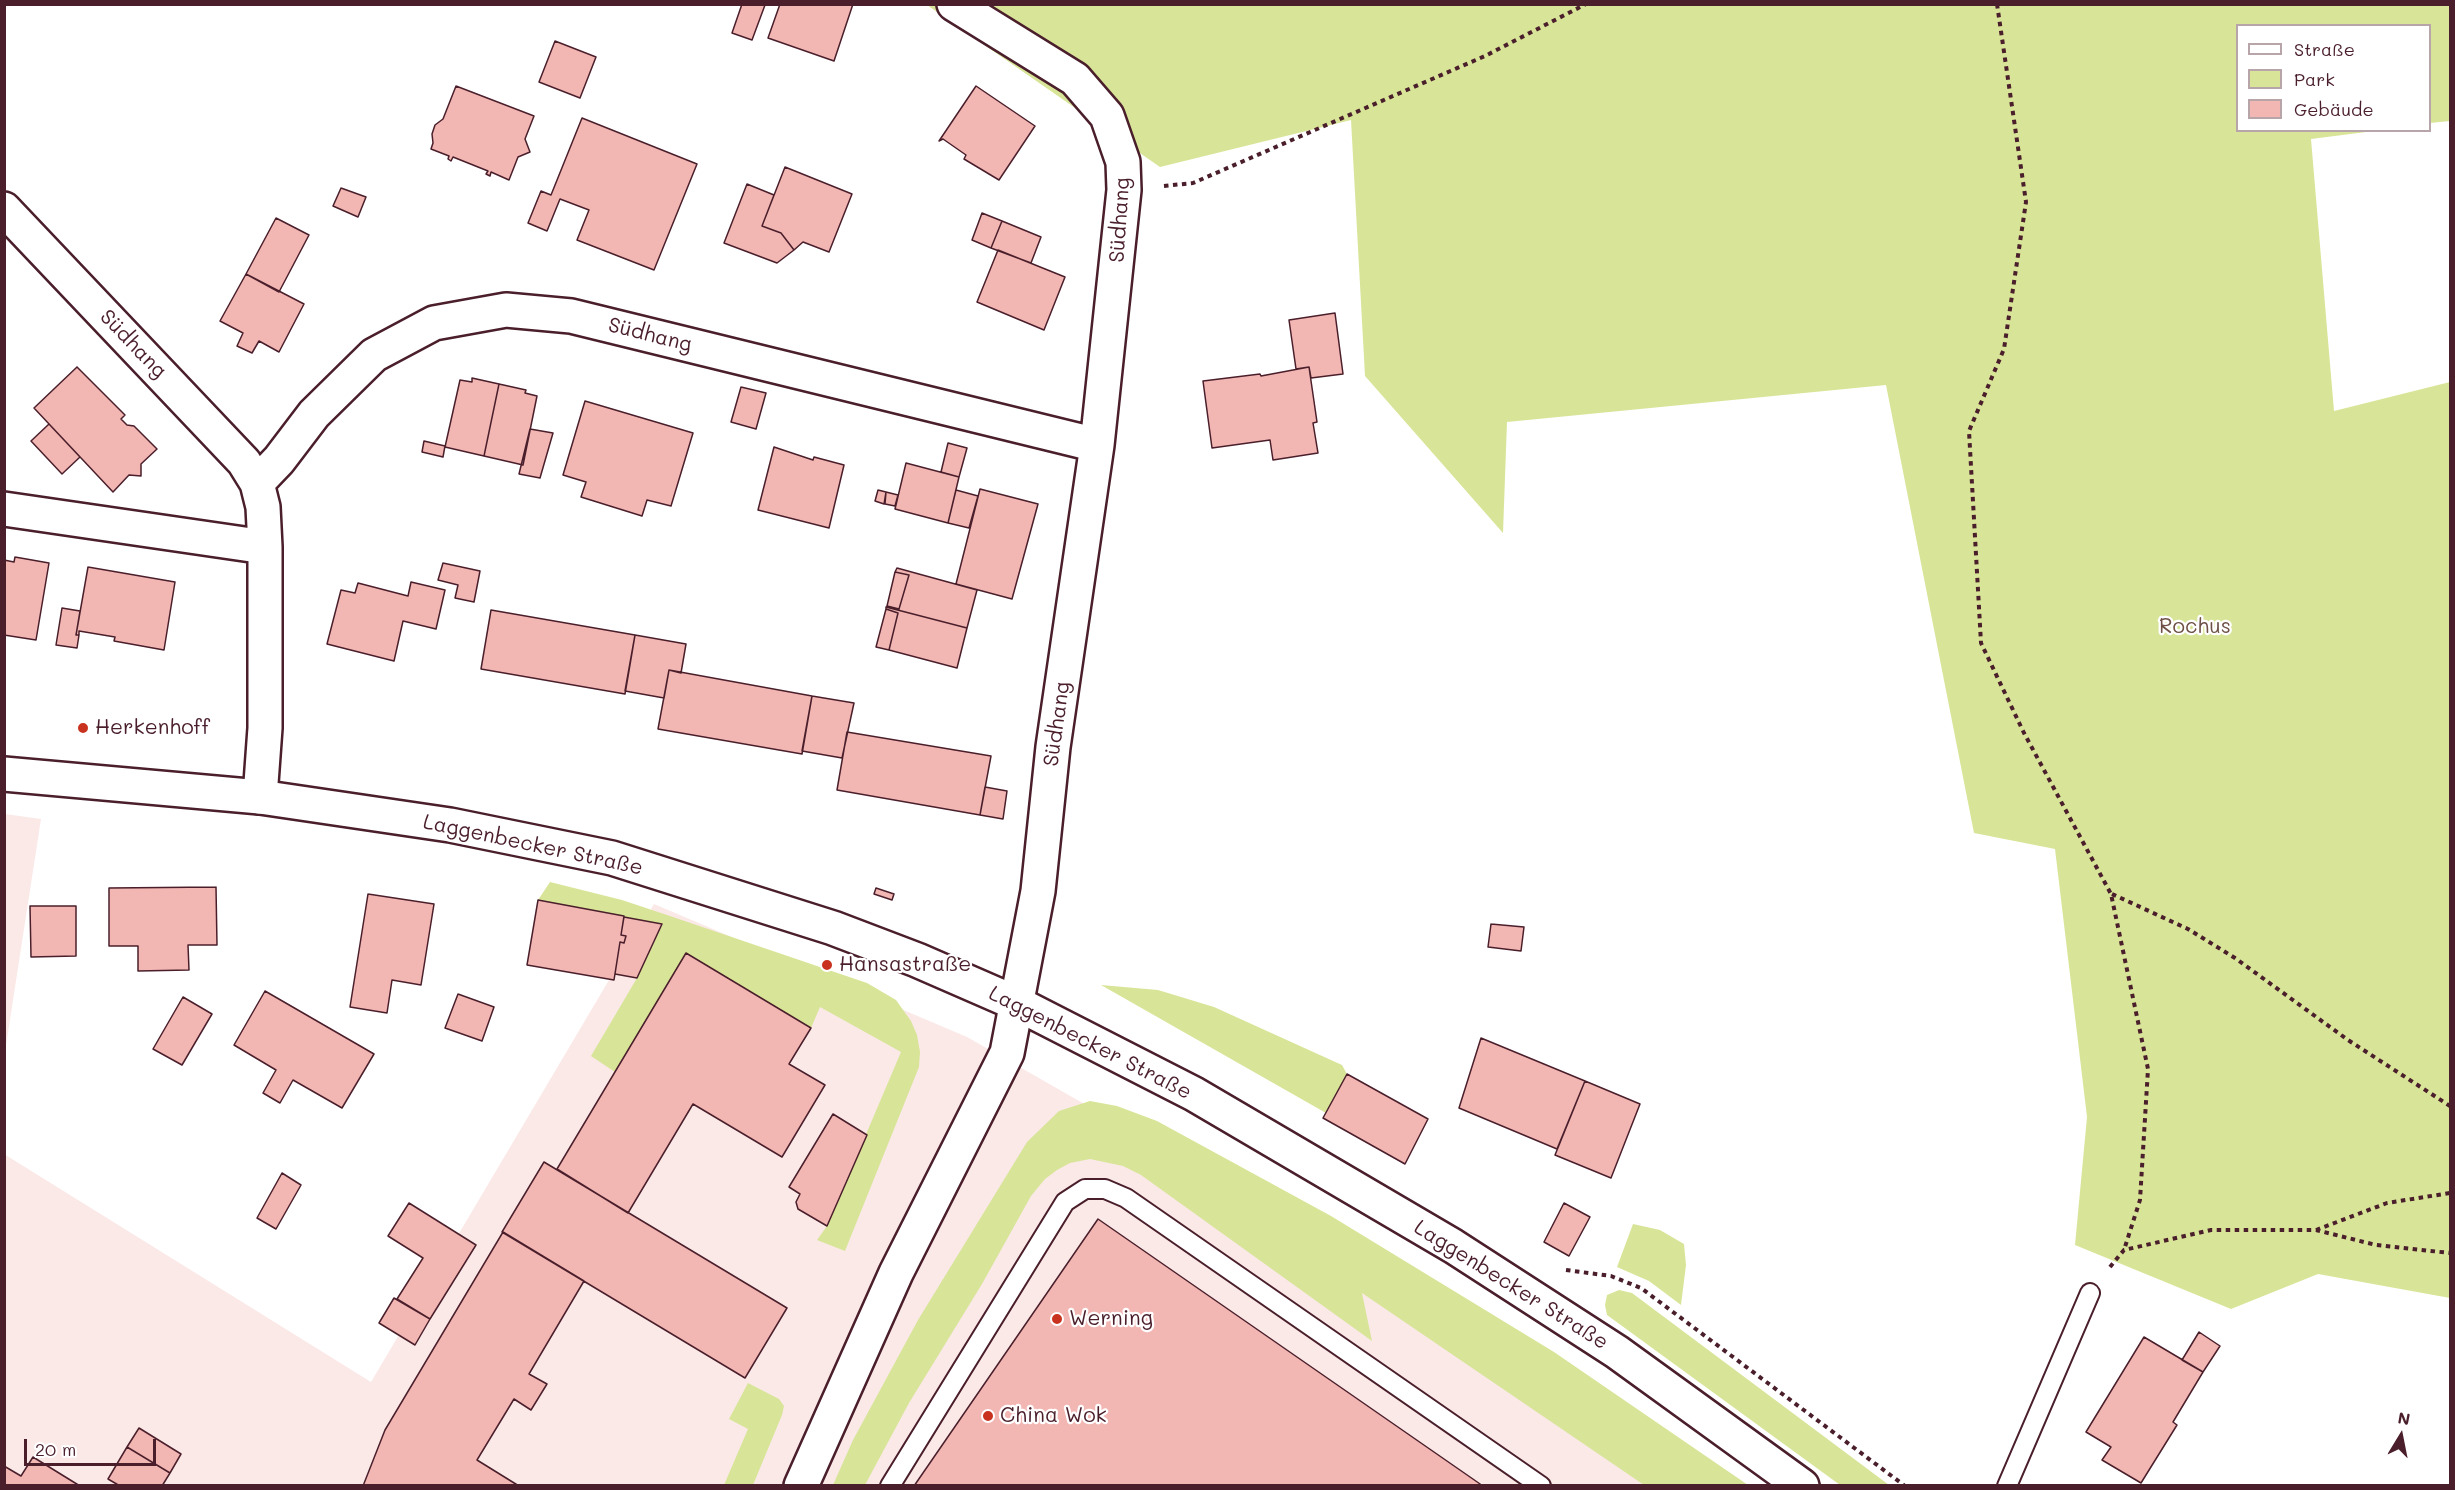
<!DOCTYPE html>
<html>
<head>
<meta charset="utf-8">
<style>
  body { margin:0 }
  #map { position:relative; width:2455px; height:1490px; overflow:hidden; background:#fff; font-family:Mali,sans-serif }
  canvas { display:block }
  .frame { position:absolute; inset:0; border:6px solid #4a1f2b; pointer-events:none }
  .legend { position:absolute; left:2236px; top:24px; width:195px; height:108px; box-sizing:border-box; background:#fff; border:2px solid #b7a5aa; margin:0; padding:8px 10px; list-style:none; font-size:18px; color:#4a1f2b }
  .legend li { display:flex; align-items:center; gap:12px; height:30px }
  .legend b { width:30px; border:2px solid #b7a5aa }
  .north { position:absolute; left:2371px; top:1406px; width:60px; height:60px; -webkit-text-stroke:4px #fff; paint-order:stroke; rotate:10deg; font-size:16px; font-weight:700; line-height:24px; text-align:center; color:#4a1f2b }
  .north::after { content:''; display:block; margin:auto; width:21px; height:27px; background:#4a1f2b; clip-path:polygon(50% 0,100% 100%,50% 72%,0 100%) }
  .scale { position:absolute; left:24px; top:1439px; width:132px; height:27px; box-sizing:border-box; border:3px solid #4a1f2b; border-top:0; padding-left:8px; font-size:18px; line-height:21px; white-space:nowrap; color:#4a1f2b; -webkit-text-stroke:4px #fff; paint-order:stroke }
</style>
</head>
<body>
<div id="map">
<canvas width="2455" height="1490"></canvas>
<div class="frame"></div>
<ul class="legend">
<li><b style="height:8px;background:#fff"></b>Straße</li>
<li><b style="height:16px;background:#d8e598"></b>Park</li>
<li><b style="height:16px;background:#f2b6b3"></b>Gebäude</li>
</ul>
<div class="north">N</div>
<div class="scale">20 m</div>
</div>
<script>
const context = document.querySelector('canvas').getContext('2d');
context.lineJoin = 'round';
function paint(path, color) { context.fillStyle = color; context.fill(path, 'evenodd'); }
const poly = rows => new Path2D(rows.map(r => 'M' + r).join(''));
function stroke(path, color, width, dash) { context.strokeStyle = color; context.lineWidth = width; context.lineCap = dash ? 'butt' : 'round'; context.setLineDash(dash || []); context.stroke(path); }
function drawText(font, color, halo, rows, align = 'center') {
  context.font = font + ' Mali,sans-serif'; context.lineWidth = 4.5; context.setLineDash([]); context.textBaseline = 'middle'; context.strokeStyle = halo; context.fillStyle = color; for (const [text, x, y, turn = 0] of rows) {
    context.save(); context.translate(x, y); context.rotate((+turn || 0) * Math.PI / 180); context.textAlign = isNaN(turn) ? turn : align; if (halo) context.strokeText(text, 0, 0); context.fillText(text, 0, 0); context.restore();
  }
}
const built = poly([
  [5,814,41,819,5,1052,4,814],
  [654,904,967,1037,1484,1332,1707,1485,5,1485,4,1154,371,1382]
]);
const green = poly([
  [927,5,2450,5,2450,121,2430,123,2430,26,2238,26,2238,130,2374,131,2311,139,2334,411,2450,382,2450,1298,2318,1274,2231,1309,2075,1245,2087,1117,2055,849,1974,833,1886,385,1507,422,1503,533,1365,376,1351,120,1160,167],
  [550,882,622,900,667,915,867,983,896,1000,911,1021,917,1035,920,1052,919,1067,845,1251,817,1240,827,1226,901,1052,820,1007,811,1028,686,953,615,1072,591,1056,637,978,662,925,538,900],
  [1101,985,1158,990,1214,1007,1342,1065,1347,1074,1326,1113],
  [1090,1101,1117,1106,1157,1121,1331,1216,1554,1352,1748,1485,1644,1485,1362,1293,1372,1341,1141,1175,1123,1166,1090,1159,1070,1163,1057,1170,1045,1179,1031,1196,982,1284,909,1403,865,1485,833,1485,853,1440,918,1320,1027,1142,1059,1111],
  [1633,1224,1660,1230,1684,1244,1686,1265,1681,1305,1649,1281,1617,1267],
  [1619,1290,1632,1293,1889,1485,1840,1485,1607,1315,1605,1305,1607,1295],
  [748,1383,779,1399,784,1406,782,1415,753,1485,724,1485,748,1429,729,1419]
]);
const building = poly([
  [742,4,765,5,752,40,732,33,742,4],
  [780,4,853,4,834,61,768,38,780,4],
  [555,41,596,57,580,98,539,82,555,41],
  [456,86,534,116,525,139,530,152,518,157,509,180,491,172,490,176,486,174,488,171,453,157,451,161,448,159,449,156,431,149,433,143,432,134,435,125,443,119,456,86],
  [976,86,1035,126,999,180,964,159,966,155,943,139,939,141,976,86],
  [582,118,697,164,654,270,577,240,589,210,560,199,547,231,528,223,541,191,551,195,582,118],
  [785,167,852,194,829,252,803,242,794,250,781,233,762,226,785,167],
  [747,184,774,195,762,226,781,233,794,250,777,263,724,243,747,184],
  [341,188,366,197,358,217,333,206,341,188],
  [982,213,1002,221,991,248,972,240,982,213],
  [276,218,309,235,279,292,246,274,276,218],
  [1002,221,1041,237,1031,263,991,248,1002,221],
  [998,250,1065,277,1044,330,977,302,998,250],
  [246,274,304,304,279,352,259,341,252,353,237,346,243,333,220,321,246,274],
  [1335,313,1343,374,1311,378,1309,367,1296,369,1289,320,1335,313],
  [77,367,125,415,121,419,127,425,134,426,157,449,141,464,141,476,129,475,113,492,34,408,77,367],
  [1309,367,1317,422,1313,423,1318,453,1273,460,1270,440,1212,448,1203,381,1260,374,1261,376,1309,367],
  [472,378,499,384,484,456,445,447,460,380,472,382,472,378],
  [499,384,526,390,525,393,537,396,523,465,484,456,499,384],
  [741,387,766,393,756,429,731,422,741,387],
  [585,401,693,433,671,506,647,500,642,516,581,497,586,482,563,475,585,401],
  [49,424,80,457,62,474,31,441,49,424],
  [530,429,553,433,540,478,519,474,530,429],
  [424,441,445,446,443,457,422,452,424,441],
  [948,443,967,448,959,477,941,472,948,443],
  [774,447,813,460,814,457,844,465,829,528,758,510,774,447],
  [906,463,959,477,948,523,895,509,906,463],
  [980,489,1038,504,1012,599,956,584,980,489],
  [878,490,898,495,895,506,885,504,886,492,884,504,875,501,878,490],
  [956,490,978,496,969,528,948,523,956,490],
  [15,557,49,563,36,640,4,635,4,560,14,562,15,557],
  [443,563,480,571,474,602,455,598,458,585,438,580,443,563],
  [88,567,175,582,164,650,114,641,115,637,79,631,79,635,76,635,88,567],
  [897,568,977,590,967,628,886,607,899,609,909,575,895,572,897,568],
  [895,572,909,575,899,609,887,606,895,572],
  [411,582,445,590,436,629,403,621,394,661,327,644,341,590,355,593,358,583,408,596,411,582],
  [886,607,967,628,957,668,889,650,898,613,886,609,886,607],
  [62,608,80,611,76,635,79,635,77,648,56,645,62,608],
  [886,609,898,613,889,650,876,647,886,609],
  [491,610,635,635,625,694,481,669,491,610],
  [635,635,686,644,681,673,669,670,664,698,625,691,635,635],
  [669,670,812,696,802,754,658,729,669,670],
  [812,696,854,703,842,758,802,751,812,696],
  [847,732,991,756,980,815,837,790,847,732],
  [985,787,1007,791,1003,819,980,815,985,787],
  [216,887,217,945,188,945,189,970,138,971,138,946,109,946,109,888,216,887],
  [876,888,894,894,892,900,874,894,876,888],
  [368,894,434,904,421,985,392,980,387,1013,350,1007,368,894],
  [538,900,624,916,621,935,626,936,624,943,620,942,614,980,527,965,538,900],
  [30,906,76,906,76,956,31,957,30,906],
  [624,917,662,924,637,978,615,974,620,942,624,943,626,936,621,935,624,917],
  [1491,924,1524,927,1521,951,1488,947,1491,924],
  [686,953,811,1028,789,1064,825,1085,782,1157,693,1104,628,1213,557,1169,686,953],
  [265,991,374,1054,342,1108,293,1080,280,1103,263,1093,276,1070,234,1045,265,991],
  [458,994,494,1007,482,1041,445,1028,458,994],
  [183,997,212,1014,182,1065,153,1049,183,997],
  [1481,1038,1585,1081,1557,1149,1459,1108,1481,1038],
  [1347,1074,1428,1119,1405,1164,1323,1118,1347,1074],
  [1585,1081,1640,1104,1611,1178,1555,1155,1585,1081],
  [833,1114,867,1135,827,1226,798,1209,796,1202,800,1194,789,1187,833,1114],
  [544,1162,787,1308,745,1378,502,1232,544,1162],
  [282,1173,301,1185,276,1229,257,1218,282,1173],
  [409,1203,476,1245,430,1319,397,1299,423,1258,388,1236,409,1203],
  [1564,1203,1590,1217,1569,1256,1544,1242,1564,1203],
  [1098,1219,1483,1486,914,1486,1098,1219],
  [503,1232,584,1281,529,1374,547,1384,531,1410,514,1399,477,1460,519,1486,363,1486,385,1430,503,1232],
  [394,1298,430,1319,415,1345,379,1323,394,1298],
  [2199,1332,2220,1346,2203,1372,2182,1360,2199,1332],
  [2144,1337,2203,1372,2173,1422,2177,1425,2141,1483,2102,1460,2111,1447,2086,1432,2144,1337],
  [139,1428,181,1454,170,1473,127,1447,139,1428],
  [127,1447,170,1473,162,1486,120,1486,108,1479,127,1447],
  [33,1457,80,1486,4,1486,4,1466,21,1476,33,1457]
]);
const path = poly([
  [1997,4,2026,202,2004,349,1969,431,1981,643,2024,733,2111,894,2148,1069,2140,1200,2124,1250],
  [1164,186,1193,183,1485,56,1586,4],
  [2112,894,2188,929,2235,958,2348,1040,2450,1106],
  [2316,1230,2387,1203,2450,1193],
  [2110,1267,2124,1250,2211,1230,2316,1230,2376,1245,2450,1253],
  [1566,1270,1611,1276,1641,1288,1905,1486]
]);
const lane = poly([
  [890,1486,1065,1202,1085,1189,1105,1189,1126,1198,1541,1486],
  [2007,1486,2090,1293]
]);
const street = poly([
  [4,209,244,462,257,483,263,507,265,547,265,728,260,797],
  [257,483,279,460,314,414,374,355,434,323,506,310,571,316,1097,445],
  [4,509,265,547],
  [801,1486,896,1273,1007,1053,1038,891,1053,747,1097,445,1124,190,1123,162,1107,116,1075,79,954,4]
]);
const secondary = poly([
  [4,774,260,797,450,825,612,858,833,928,917,960,1018,1004,1194,1094,1453,1246,1617,1352,1802,1486]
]);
const markers = [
  [83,728,6,"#c8321e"],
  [827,965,6,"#c8321e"],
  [1057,1319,6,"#c8321e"],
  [988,1416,6,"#c8321e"]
];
const streetNames = [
  ["Südhang",1120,220,-86],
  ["Südhang",650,335,14],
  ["Südhang",133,344,46],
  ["Südhang",1057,724,-82],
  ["Laggenbecker Straße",533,845,12],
  ["Laggenbecker Straße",1090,1043,27],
  ["Laggenbecker Straße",1511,1285,32]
];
const parkNames = [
  ["Rochus",2195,627]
];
const poiNames = [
  ["Herkenhoff",95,728],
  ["Hansastraße",839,965],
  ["Werning",1069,1319],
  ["China Wok",1000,1416]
];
paint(built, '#fbe9e8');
paint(green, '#d8e598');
paint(building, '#f2b6b3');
stroke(building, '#4a1f2b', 1.5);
stroke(lane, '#4a1f2b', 22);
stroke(street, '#4a1f2b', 38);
stroke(secondary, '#4a1f2b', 38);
stroke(path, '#4a1f2b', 4, [4.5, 4.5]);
stroke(lane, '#fff', 18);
stroke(street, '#fff', 33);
stroke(secondary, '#fff', 33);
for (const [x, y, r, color] of markers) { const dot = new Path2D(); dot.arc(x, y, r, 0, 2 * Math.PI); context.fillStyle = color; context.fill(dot); stroke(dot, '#fff', 2); }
drawText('21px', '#4a1f2b', '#fff', streetNames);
drawText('21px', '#6e5046', '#fff', parkNames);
drawText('21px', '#4a1f2b', '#fff', poiNames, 'left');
</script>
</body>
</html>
